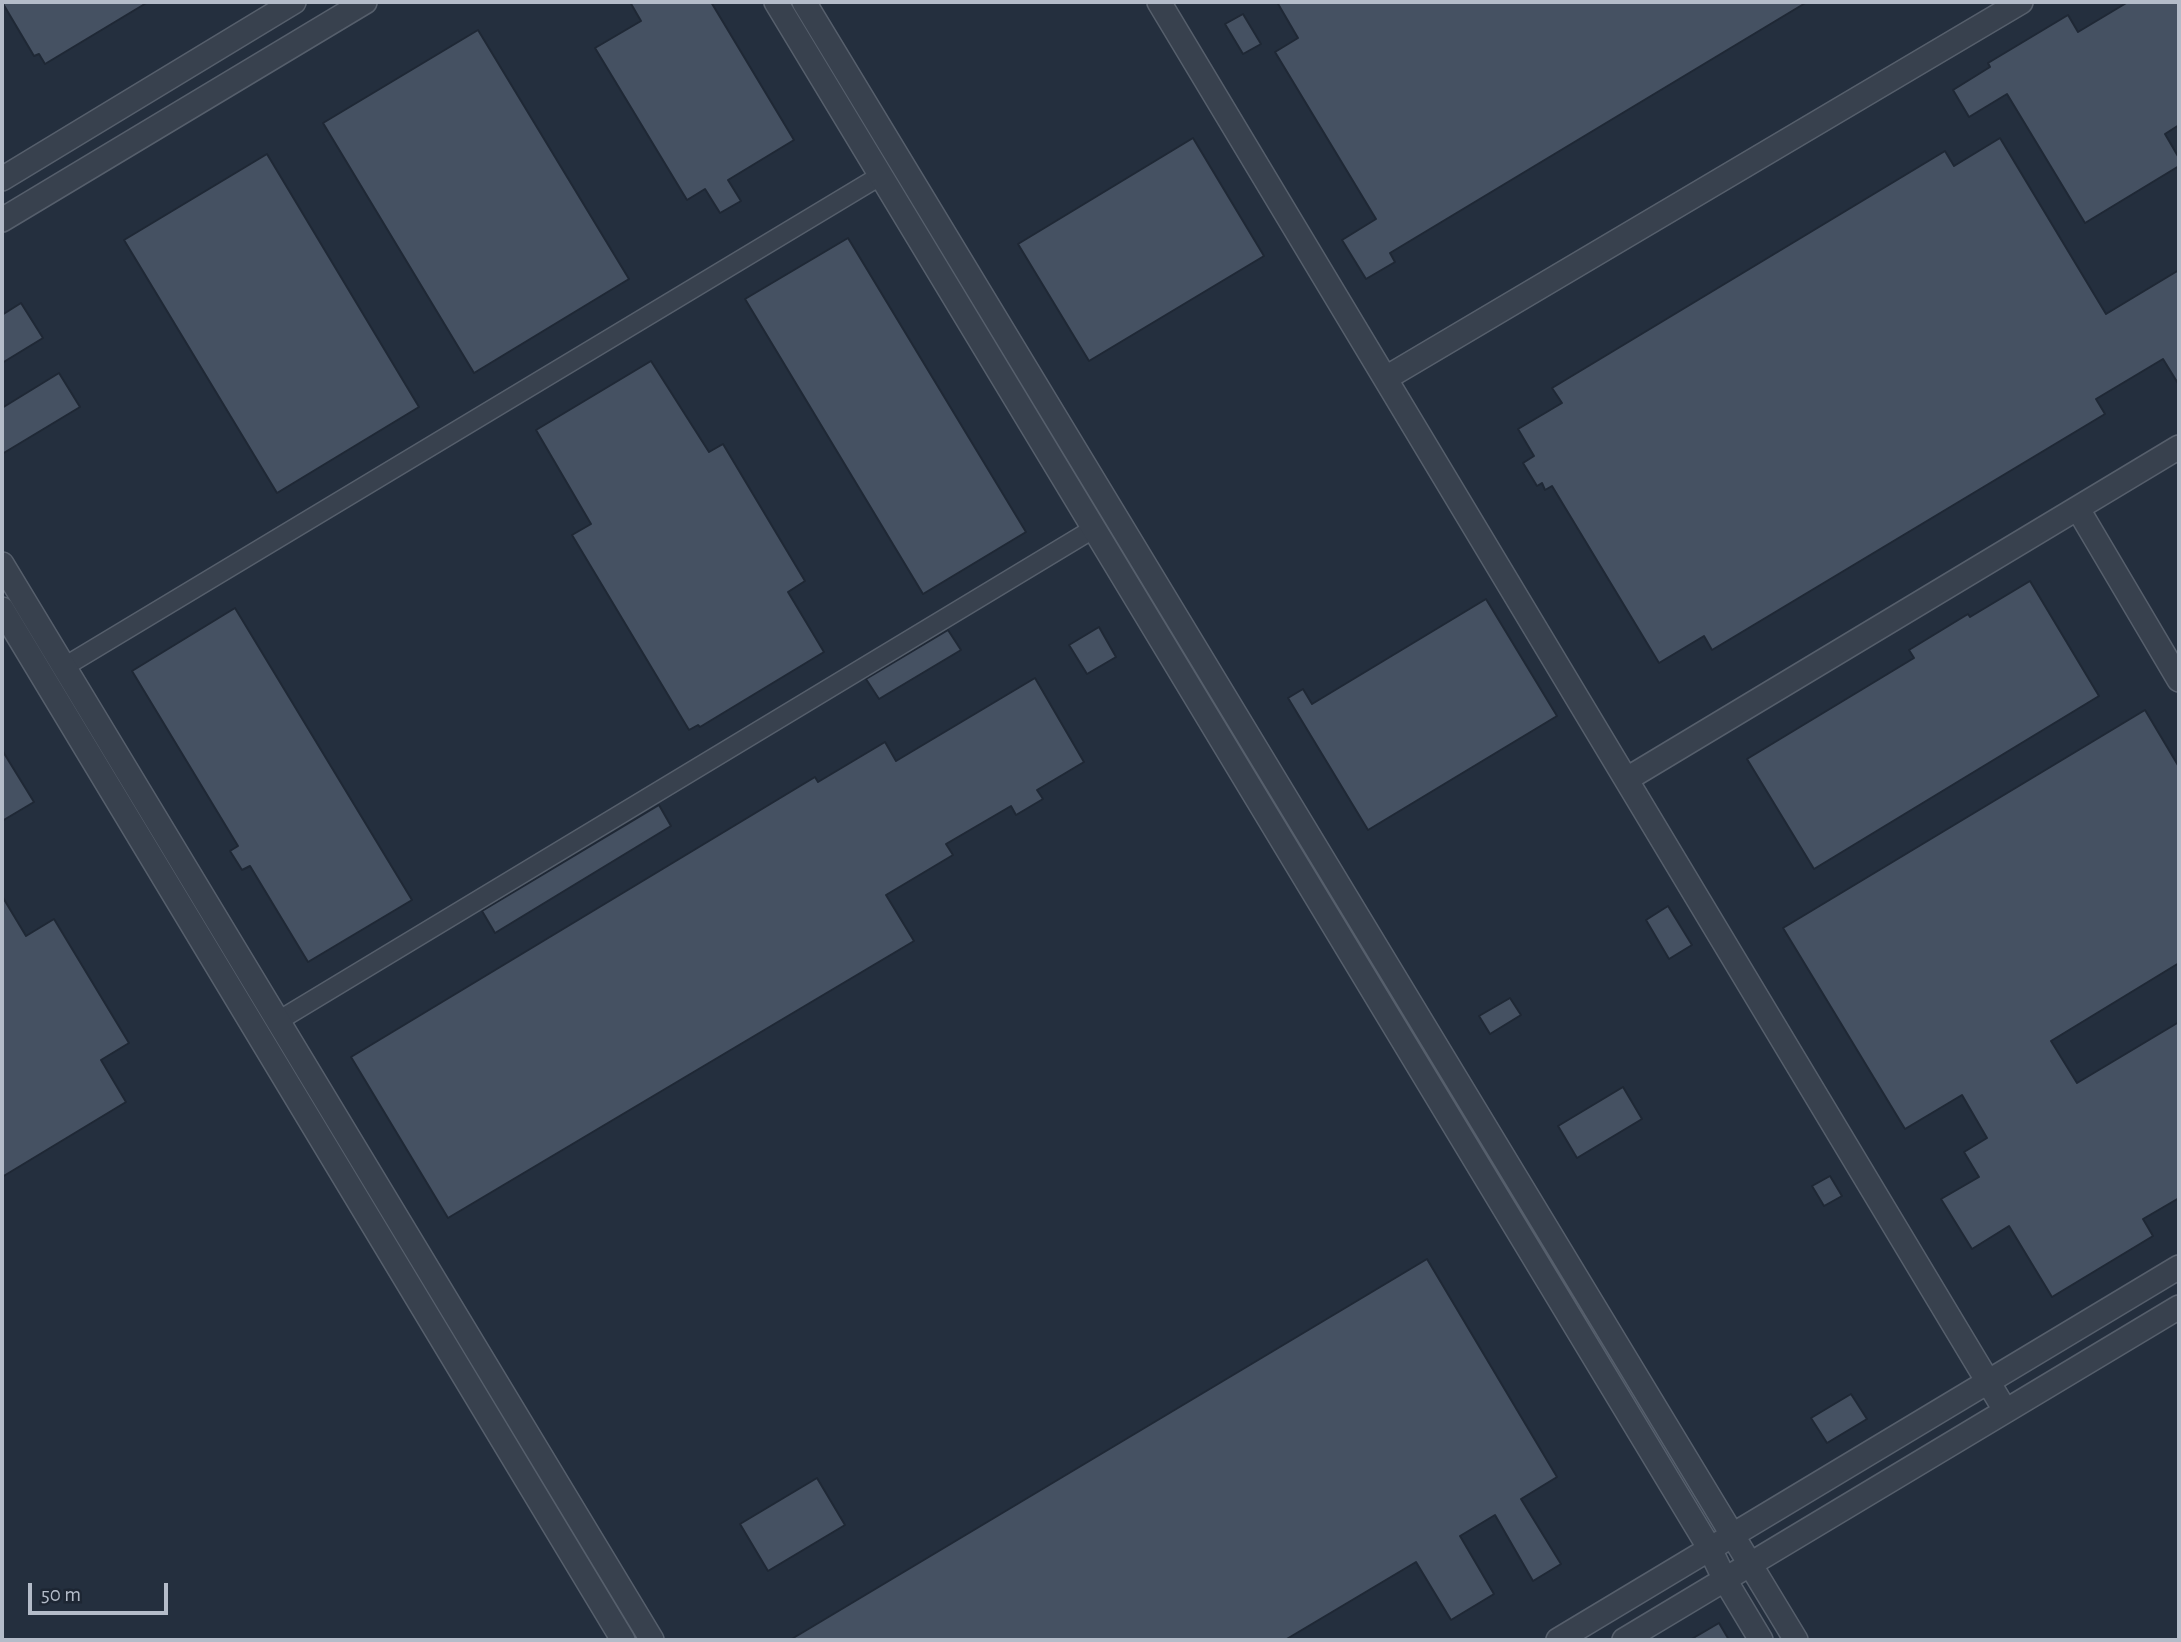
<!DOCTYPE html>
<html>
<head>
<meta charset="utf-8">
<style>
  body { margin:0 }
  #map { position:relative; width:2181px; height:1642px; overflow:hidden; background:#242f3e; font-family:"Alegreya Sans",sans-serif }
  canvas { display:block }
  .frame { position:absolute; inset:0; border:4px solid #b4bcc9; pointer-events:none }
  .scale { position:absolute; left:28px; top:1583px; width:140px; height:32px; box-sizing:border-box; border:4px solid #b4bcc9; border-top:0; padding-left:9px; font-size:21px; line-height:24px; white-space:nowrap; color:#b4bcc9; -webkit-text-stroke:5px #1d2633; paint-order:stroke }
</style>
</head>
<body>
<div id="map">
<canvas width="2181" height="1642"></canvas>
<div class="frame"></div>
<div class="scale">50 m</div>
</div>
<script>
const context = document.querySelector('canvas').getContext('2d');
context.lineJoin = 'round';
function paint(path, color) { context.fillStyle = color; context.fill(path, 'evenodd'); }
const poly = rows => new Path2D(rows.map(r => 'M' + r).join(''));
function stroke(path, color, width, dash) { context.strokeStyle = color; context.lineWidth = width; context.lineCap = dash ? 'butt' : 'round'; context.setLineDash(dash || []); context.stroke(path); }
const building = poly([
  [2,2,148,2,45,64,39,54,34,56,2,2],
  [630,2,711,2,794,140,728,180,741,201,720,213,705,189,687,200,595,48,641,21,630,2],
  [1277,2,1807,2,1390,253,1395,262,1366,279,1342,240,1376,219,1275,52,1298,38,1277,2],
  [2128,2,2179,2,2179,125,2165,134,2179,158,2179,166,2085,223,2007,94,1969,117,1953,90,1990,67,1988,63,2068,15,2078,32,2128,2],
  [1243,14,1261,44,1243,54,1225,24,1243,14],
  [478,30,629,279,474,373,323,123,478,30],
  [1193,138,1264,256,1089,361,1018,244,1193,138],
  [2000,138,2106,314,2179,270,2179,385,2163,359,2096,399,2105,414,1712,650,1704,636,1659,663,1552,486,1545,490,1542,483,1537,486,1523,463,1534,456,1518,429,1562,403,1552,388,1945,151,1954,166,2000,138],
  [267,154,419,407,277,493,124,240,267,154],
  [848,238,1026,532,923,594,745,299,848,238],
  [21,303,43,338,2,363,2,315,21,303],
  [651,361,709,452,723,444,805,581,788,592,824,652,700,727,698,725,689,730,572,535,591,524,536,430,651,361],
  [59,373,80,407,2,454,2,408,59,373],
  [2030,581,2099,696,1814,869,1747,759,1914,658,1909,650,1968,614,1970,617,2030,581],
  [1486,599,1557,716,1368,830,1288,698,1303,689,1312,704,1486,599],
  [235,608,412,900,308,962,250,866,242,870,230,851,238,846,132,671,235,608],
  [1099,627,1116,657,1087,674,1069,645,1099,627],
  [948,630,961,650,879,699,866,679,948,630],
  [1035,678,1084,762,1037,790,1043,799,1016,815,1011,806,946,844,953,855,886,895,914,941,448,1218,351,1057,815,777,818,782,885,742,896,761,1035,678],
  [2145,710,2179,767,2179,963,2051,1041,2077,1083,2179,1022,2179,1198,2143,1219,2153,1236,2052,1297,2009,1226,1972,1249,1941,1199,1979,1177,1964,1152,1987,1138,1962,1095,1905,1129,1783,928,2145,710],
  [2,750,34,802,2,821,2,750],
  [659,805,671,826,495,933,482,911,659,805],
  [2,896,26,936,54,919,129,1043,101,1060,126,1102,2,1177,2,896],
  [1668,906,1692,945,1669,959,1646,920,1668,906],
  [1510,998,1521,1015,1490,1034,1479,1016,1510,998],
  [1623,1087,1642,1119,1577,1158,1558,1126,1623,1087],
  [1830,1176,1842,1196,1824,1206,1812,1186,1830,1176],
  [1427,1259,1557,1477,1521,1499,1561,1564,1533,1581,1495,1515,1460,1536,1494,1594,1451,1620,1416,1562,1285,1640,790,1640,1427,1259],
  [1851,1394,1867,1419,1827,1443,1811,1418,1851,1394],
  [817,1478,845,1525,768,1571,740,1524,817,1478],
  [1719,1623,1729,1640,1690,1640,1719,1623]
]);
const minor = poly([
  [64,667,880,176],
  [278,1021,1093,529]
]);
const tertiary = poly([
  [776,2,1710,1549,1725,1580,1761,1640],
  [804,2,1796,1640],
  [1159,2,2005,1410],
  [2,179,294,2],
  [2,220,365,2],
  [1386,378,2021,2],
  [2078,509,2179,680],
  [2,564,652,1640],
  [2,609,623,1640],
  [1627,779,2179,447],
  [1558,1640,2179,1267],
  [1624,1640,2179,1307]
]);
paint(building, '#455162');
stroke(building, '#1f2835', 2);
stroke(minor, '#565f6c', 21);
stroke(tertiary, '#565f6c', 26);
stroke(minor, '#38414e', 18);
stroke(tertiary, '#38414e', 23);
</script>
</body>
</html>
